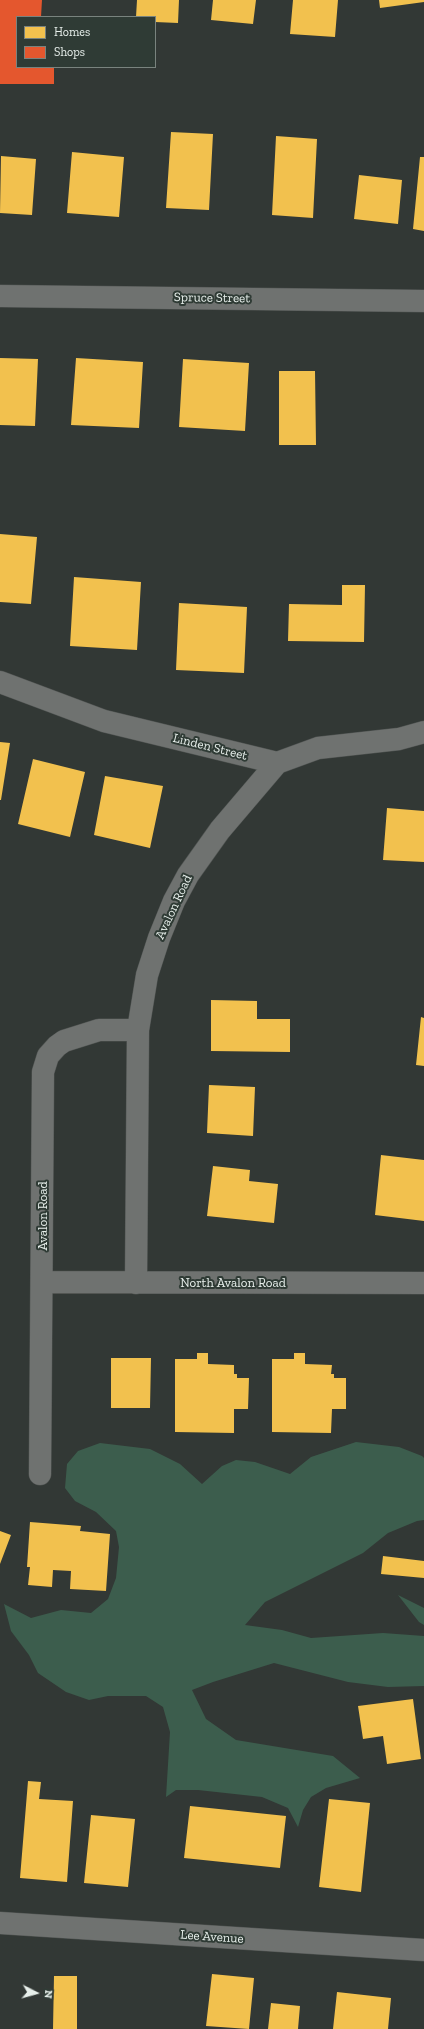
<!DOCTYPE html>
<html>
<head>
<meta charset="utf-8">
<style>
  body { margin:0 }
  #map { position:relative; width:424px; height:2029px; overflow:hidden; background:#323835; font-family:"Zilla Slab",serif }
  canvas { display:block }
  .legend { position:absolute; left:16px; top:16px; width:140px; height:52px; box-sizing:border-box; background:#2f3b35; border:1px solid #79837e; margin:0; padding:5px 7px; list-style:none; font-size:12px; color:#e7efeb }
  .legend li { display:flex; align-items:center; gap:8px; height:20px }
  .legend b { width:20px; border:1px solid #79837e }
  .north { position:absolute; left:16px; top:1973px; width:40px; height:40px; -webkit-text-stroke:3px #2f3b35; paint-order:stroke; rotate:96deg; font-size:11px; font-weight:700; line-height:16px; text-align:center; color:#e7efeb }
  .north::after { content:''; display:block; margin:auto; width:14px; height:18px; background:#e7efeb; clip-path:polygon(50% 0,100% 100%,50% 72%,0 100%) }
</style>
</head>
<body>
<div id="map">
<canvas width="424" height="2029"></canvas>
<ul class="legend">
<li><b style="height:11px;background:#f2c14e"></b>Homes</li>
<li><b style="height:11px;background:#e4572e"></b>Shops</li>
</ul>
<div class="north">N</div>
</div>
<script>
const context = document.querySelector('canvas').getContext('2d');
context.lineJoin = 'round';
function paint(path, color) { context.fillStyle = color; context.fill(path, 'evenodd'); }
const poly = rows => new Path2D(rows.map(r => 'M' + r).join(''));
function stroke(path, color, width, dash) { context.strokeStyle = color; context.lineWidth = width; context.lineCap = dash ? 'butt' : 'round'; context.setLineDash(dash || []); context.stroke(path); }
function drawText(font, color, halo, rows, align = 'center') {
  context.font = font + ' "Zilla Slab",serif'; context.lineWidth = 4; context.setLineDash([]); context.textBaseline = 'middle'; context.strokeStyle = halo; context.fillStyle = color; for (const [text, x, y, turn = 0] of rows) {
    context.save(); context.translate(x, y); context.rotate((+turn || 0) * Math.PI / 180); context.textAlign = isNaN(turn) ? turn : align; if (halo) context.strokeText(text, 0, 0); context.fillText(text, 0, 0); context.restore();
  }
}
const green = poly([
  [356,1442,399,1447,422,1456,424,1458,424,1520,417,1521,388,1533,363,1553,265,1602,245,1625,282,1630,311,1638,383,1633,424,1636,424,1686,388,1687,348,1682,274,1663,213,1682,192,1690,206,1719,236,1740,333,1756,360,1778,326,1788,311,1797,303,1810,298,1827,288,1808,262,1797,198,1790,176,1790,166,1797,170,1732,163,1707,146,1696,108,1696,89,1700,66,1692,38,1673,29,1655,11,1631,4,1604,31,1618,61,1610,91,1613,108,1599,116,1578,119,1547,116,1531,96,1512,75,1501,65,1488,67,1464,78,1451,100,1443,150,1449,180,1464,202,1484,222,1466,236,1460,255,1462,290,1474,311,1457],
  [398,1595,424,1608,424,1625,419,1622]
]);
const homes = poly([
  [137,0,179,0,178,23,155,22,155,17,136,17],
  [213,0,256,0,253,24,211,20],
  [293,0,338,0,335,37,290,34],
  [379,0,424,0,424,2,380,8],
  [171,132,213,134,209,210,166,208],
  [276,136,317,139,313,218,272,215],
  [72,152,124,157,119,217,67,213],
  [1,156,36,159,32,215,0,213],
  [420,157,424,157,424,231,413,229],
  [359,175,402,180,398,224,354,219],
  [0,358,38,359,35,426,0,425],
  [76,358,143,362,139,428,71,425],
  [183,359,249,363,245,431,179,427],
  [279,371,315,371,316,445,279,445],
  [0,534,37,537,31,604,0,602],
  [74,577,141,582,137,650,70,646],
  [342,585,365,585,364,642,288,641,289,604,342,605],
  [179,603,247,607,244,673,176,670],
  [0,742,10,743,1,800,0,800],
  [33,759,85,772,70,837,18,824],
  [105,776,163,786,150,848,94,835],
  [387,808,424,811,424,862,383,860],
  [211,1000,257,1001,257,1019,290,1019,290,1052,211,1051],
  [421,1017,424,1018,424,1066,416,1065],
  [209,1085,255,1087,253,1136,207,1133],
  [381,1155,424,1160,424,1221,375,1215],
  [213,1166,250,1170,249,1181,278,1184,274,1223,207,1216],
  [197,1353,208,1353,208,1364,234,1365,234,1374,237,1374,237,1378,249,1378,248,1409,234,1409,234,1433,175,1432,175,1359,197,1359],
  [294,1353,305,1353,305,1364,332,1365,331,1374,334,1374,334,1378,346,1378,346,1409,332,1409,331,1433,272,1432,272,1359,294,1359],
  [111,1358,151,1358,150,1408,111,1408],
  [30,1522,81,1526,80,1531,110,1534,106,1591,70,1589,71,1571,53,1570,52,1587,28,1585,30,1567,27,1567],
  [0,1531,11,1535,0,1564],
  [383,1556,424,1561,424,1578,381,1574],
  [413,1699,421,1759,387,1764,383,1736,363,1739,358,1706],
  [28,1781,41,1782,39,1799,73,1801,67,1882,20,1878],
  [329,1799,370,1803,361,1892,319,1887],
  [190,1806,286,1816,280,1868,184,1858],
  [91,1815,135,1819,128,1887,84,1883],
  [212,1974,254,1978,249,2029,206,2026],
  [54,1976,77,1976,77,2029,53,2029],
  [337,1992,391,1998,388,2029,333,2029],
  [271,2003,300,2006,298,2029,268,2029]
]);
const shops = poly([
  [0,0,42,0,41,17,17,17,17,67,54,67,54,84,0,84]
]);
const street = poly([
  [0,296,424,301],
  [0,682,104,721,277,763,318,748,399,739,424,732],
  [43,1282,424,1283],
  [136,1283,138,1030,147,975,159,938,174,901,188,875,220,830,277,763],
  [40,1474,43,1072,48,1056,57,1046,64,1041,99,1030,138,1030],
  [0,1923,424,1950]
]);
const streetNames = [
  ["Spruce Street",212,298,1],
  ["Linden Street",210,747,14],
  ["Avalon Road",174,907,-65],
  ["Avalon Road",43,1216,-90],
  ["North Avalon Road",233,1283],
  ["Lee Avenue",212,1937,4]
];
paint(green, '#3c5d4d');
paint(homes, '#f2c14e');
paint(shops, '#e4572e');
stroke(street, '#505452', 23);
stroke(street, '#6f7270', 22);
drawText('13px', '#e7efeb', '#2f3b35', streetNames);
</script>
</body>
</html>
